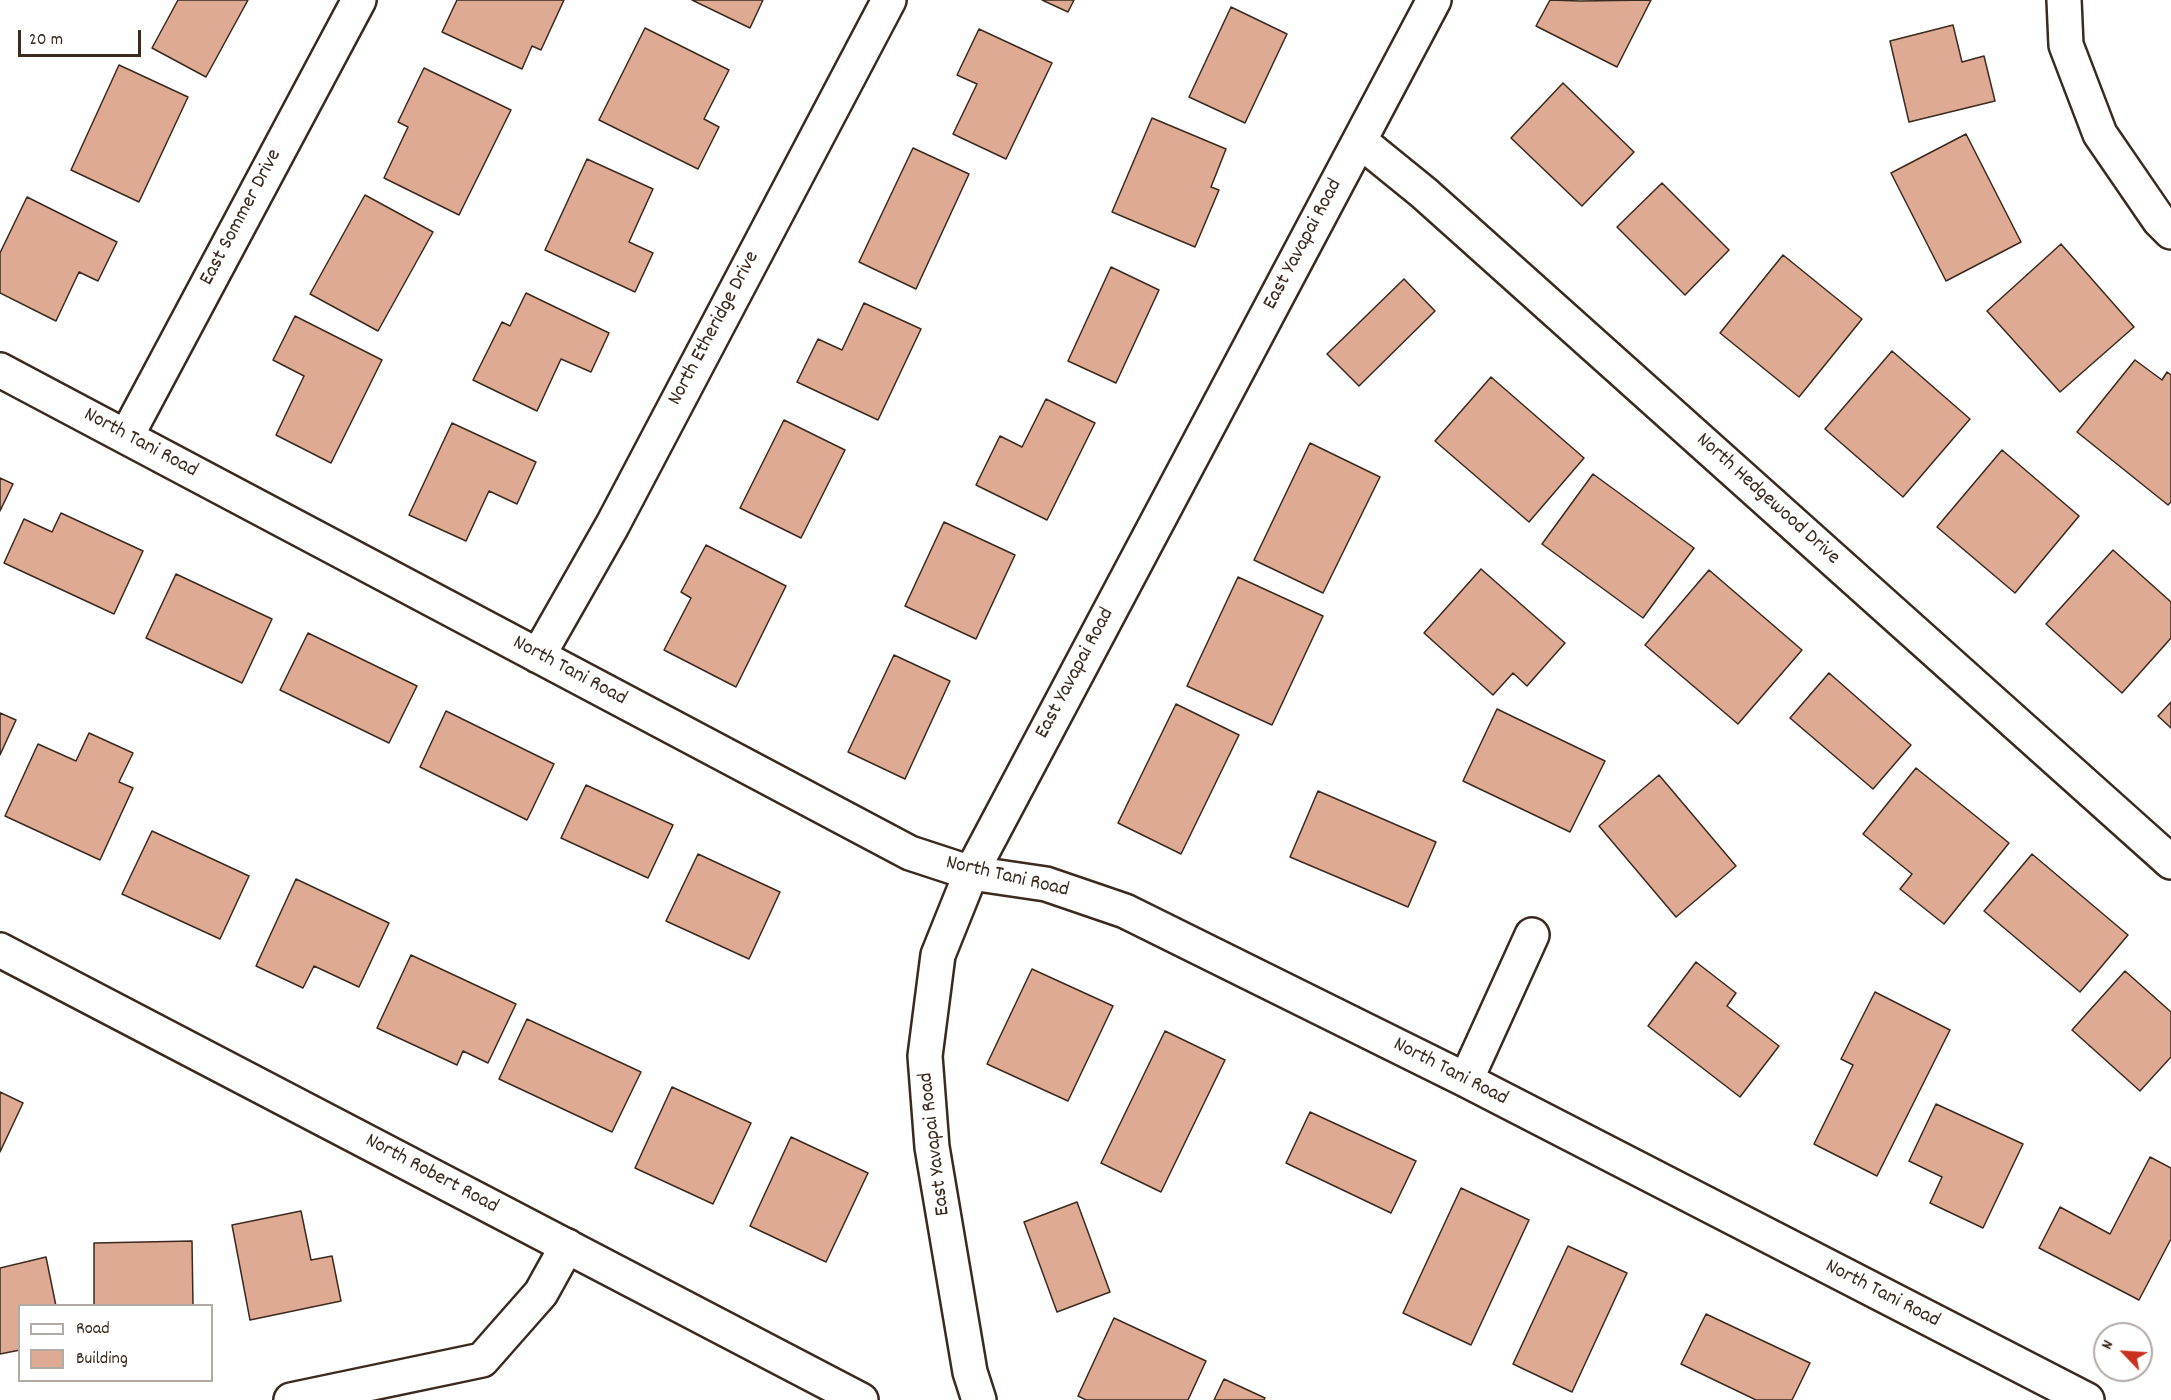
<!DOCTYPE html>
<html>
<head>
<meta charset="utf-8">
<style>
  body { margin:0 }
  #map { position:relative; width:2171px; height:1400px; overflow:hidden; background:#fff; font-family:Dekko,sans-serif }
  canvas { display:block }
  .legend { position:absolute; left:18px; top:1304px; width:195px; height:78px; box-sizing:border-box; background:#fff; border:2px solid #b1aaa5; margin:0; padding:8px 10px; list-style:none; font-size:18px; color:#3b2a1e }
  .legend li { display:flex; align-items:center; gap:12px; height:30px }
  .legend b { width:30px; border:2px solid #b1aaa5 }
  .north { position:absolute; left:2093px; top:1322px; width:60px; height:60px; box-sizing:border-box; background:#fff; border:2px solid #b1aaa5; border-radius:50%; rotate:295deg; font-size:16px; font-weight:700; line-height:24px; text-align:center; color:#3b2a1e }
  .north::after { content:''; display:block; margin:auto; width:21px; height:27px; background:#c8321e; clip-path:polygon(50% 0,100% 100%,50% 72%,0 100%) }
  .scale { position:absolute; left:18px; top:30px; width:123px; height:27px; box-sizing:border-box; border:3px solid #3b2a1e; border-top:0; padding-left:8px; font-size:18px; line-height:21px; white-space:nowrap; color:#3b2a1e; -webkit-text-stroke:4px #fff; paint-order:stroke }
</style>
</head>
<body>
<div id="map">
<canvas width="2171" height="1400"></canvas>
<ul class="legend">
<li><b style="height:8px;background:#fff"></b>Road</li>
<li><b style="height:16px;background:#dfaa94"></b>Building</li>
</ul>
<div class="north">N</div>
<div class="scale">20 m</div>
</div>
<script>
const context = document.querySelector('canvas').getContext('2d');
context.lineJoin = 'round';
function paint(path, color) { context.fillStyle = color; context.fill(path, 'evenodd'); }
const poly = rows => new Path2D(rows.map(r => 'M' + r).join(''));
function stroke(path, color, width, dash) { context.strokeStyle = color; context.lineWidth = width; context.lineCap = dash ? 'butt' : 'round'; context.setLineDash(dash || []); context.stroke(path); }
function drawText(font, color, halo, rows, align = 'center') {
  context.font = font + ' Dekko,sans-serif'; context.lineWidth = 5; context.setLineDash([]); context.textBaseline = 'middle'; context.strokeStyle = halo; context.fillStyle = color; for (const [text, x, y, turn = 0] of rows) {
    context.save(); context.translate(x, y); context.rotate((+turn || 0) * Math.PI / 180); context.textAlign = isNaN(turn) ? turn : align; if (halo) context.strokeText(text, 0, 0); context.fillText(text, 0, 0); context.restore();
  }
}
const building = poly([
  [178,0,248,0,206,77,152,48,178,0],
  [457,0,564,0,541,50,532,46,522,69,442,32,457,0],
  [692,0,763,0,750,28,692,0],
  [1042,0,1074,0,1068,12,1042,0],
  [1550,0,1580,1,1651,0,1617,67,1536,26,1550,0],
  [1231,7,1287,34,1245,123,1189,97,1231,7],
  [1953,25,1962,62,1984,56,1995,101,1909,122,1890,41,1953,25],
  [645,28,729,70,704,119,719,127,698,169,599,120,645,28],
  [979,29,1052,63,1006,159,953,134,977,84,957,75,979,29],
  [119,65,188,97,139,202,71,170,119,65],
  [424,68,511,110,459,215,384,178,408,127,398,122,424,68],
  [1563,83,1634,152,1582,206,1511,138,1563,83],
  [1152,118,1226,149,1211,187,1219,190,1195,247,1112,212,1152,118],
  [1966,134,2021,242,1946,281,1891,173,1966,134],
  [913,148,969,174,916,289,859,262,913,148],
  [587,159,653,189,629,242,653,253,635,292,545,250,587,159],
  [1662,183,1729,250,1685,295,1617,227,1662,183],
  [365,195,433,232,378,331,310,294,365,195],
  [27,197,117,242,98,281,79,272,56,321,0,293,0,253,27,197],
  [2061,244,2134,327,2060,392,1987,311,2061,244],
  [1783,255,1862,319,1799,397,1720,333,1783,255],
  [1111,267,1159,290,1116,383,1068,361,1111,267],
  [1404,279,1435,311,1359,386,1327,354,1404,279],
  [526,293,609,333,591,372,561,359,537,411,473,380,502,322,510,326,526,293],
  [864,303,921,329,878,420,797,382,818,339,842,350,864,303],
  [295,316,382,360,331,463,276,435,304,376,273,360,295,316],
  [1892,351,1970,419,1903,497,1825,429,1892,351],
  [2135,360,2162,380,2167,372,2171,375,2171,502,2168,505,2077,432,2135,360],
  [1491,377,1584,458,1529,522,1435,441,1491,377],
  [1046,399,1095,423,1047,520,976,485,1000,436,1022,447,1046,399],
  [784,420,845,450,801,538,740,508,784,420],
  [452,423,536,462,517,504,489,491,466,541,409,515,452,423],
  [1310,443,1380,477,1323,593,1254,560,1310,443],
  [2002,450,2079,516,2015,593,1937,527,2002,450],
  [1593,474,1694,548,1643,618,1542,544,1593,474],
  [0,478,13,484,0,511,0,478],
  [61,513,143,551,114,614,4,563,24,519,52,532,61,513],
  [944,522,1015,555,976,639,905,606,944,522],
  [706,545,786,586,736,687,664,650,691,598,681,592,706,545],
  [2113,550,2171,602,2171,638,2122,693,2046,624,2113,550],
  [1481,569,1565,643,1527,686,1513,673,1493,695,1424,633,1481,569],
  [1709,570,1802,650,1738,724,1645,645,1709,570],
  [176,574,272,619,242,683,146,638,176,574],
  [1238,577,1323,616,1272,725,1187,686,1238,577],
  [308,633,417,686,389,743,280,690,308,633],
  [894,655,950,681,905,779,848,752,894,655],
  [1829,673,1911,745,1873,789,1790,718,1829,673],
  [2171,702,2171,728,2158,716,2171,702],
  [1176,704,1239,735,1181,854,1118,823,1176,704],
  [1497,709,1605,761,1570,832,1463,781,1497,709],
  [446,711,554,764,527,820,420,767,446,711],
  [0,713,16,720,0,755,0,713],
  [89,733,133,753,119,782,133,788,100,860,5,816,38,744,76,761,89,733],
  [1916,768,2009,843,1944,924,1900,889,1912,874,1863,834,1916,768],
  [1659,775,1736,866,1676,917,1599,826,1659,775],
  [586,785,673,825,648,878,561,838,586,785],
  [1318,791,1436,842,1408,907,1290,857,1318,791],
  [152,831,249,876,220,939,122,894,152,831],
  [698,854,780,892,749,959,666,921,698,854],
  [2032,854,2128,935,2080,992,1984,911,2032,854],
  [296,879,389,923,359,987,314,966,303,988,256,966,296,879],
  [411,955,516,1004,488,1063,463,1051,457,1065,377,1028,411,955],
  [1696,962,1736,993,1727,1006,1779,1046,1740,1097,1648,1026,1696,962],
  [1032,969,1113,1006,1068,1101,987,1064,1032,969],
  [2125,971,2171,1012,2171,1057,2140,1091,2072,1030,2125,971],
  [1875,992,1950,1030,1877,1176,1814,1144,1853,1065,1841,1059,1875,992],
  [527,1019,641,1072,612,1132,499,1079,527,1019],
  [1165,1031,1225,1060,1161,1192,1101,1163,1165,1031],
  [672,1087,751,1123,713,1204,635,1168,672,1087],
  [0,1092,23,1103,0,1152,0,1092],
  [1936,1104,2023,1144,1983,1228,1930,1203,1942,1177,1909,1161,1936,1104],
  [1310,1112,1416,1161,1391,1213,1286,1163,1310,1112],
  [791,1137,868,1173,826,1262,750,1226,791,1137],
  [2150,1157,2171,1168,2171,1239,2139,1300,2039,1248,2060,1207,2110,1234,2150,1157],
  [1461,1188,1529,1220,1471,1345,1403,1313,1461,1188],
  [1077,1202,1110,1292,1057,1312,1024,1222,1077,1202],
  [301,1211,311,1260,332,1256,341,1301,250,1320,232,1225,301,1211],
  [192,1241,193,1306,94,1306,94,1243,192,1241],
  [1568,1246,1627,1273,1572,1392,1513,1364,1568,1246],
  [46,1257,56,1306,20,1306,20,1350,0,1354,0,1268,46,1257],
  [1706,1314,1810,1363,1792,1400,1756,1400,1681,1364,1706,1314],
  [1114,1318,1206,1361,1188,1400,1086,1400,1078,1396,1114,1318],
  [1224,1379,1265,1398,1264,1400,1214,1400,1224,1379]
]);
const minor = poly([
  [2064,0,2066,45,2100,134,2159,220,2171,232],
  [1360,141,1424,193,2171,862],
  [0,370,910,853,971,873,1046,884,1125,911,1466,1080,2087,1400],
  [126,437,359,0],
  [538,656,612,526,889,0],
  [1466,1080,1532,935],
  [291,1400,482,1360,541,1293,567,1246],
  [979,1400,970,1372,932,1147,925,1056,938,955,971,873,1434,0]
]);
const secondary = poly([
  [0,950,861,1400]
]);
const streetNames = [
  ["East Sommer Drive",242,218,-62],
  ["East Yavapai Road",1304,245,-62],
  ["North Etheridge Drive",715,329,-62],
  ["North Tani Road",140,444,28],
  ["North Hedgewood Drive",1767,500,42],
  ["North Tani Road",569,672,28],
  ["East Yavapai Road",1076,674,-62],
  ["North Tani Road",1007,878,13],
  ["North Tani Road",1450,1073,27],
  ["East Yavapai Road",936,1144,-97],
  ["North Robert Road",431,1175,28],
  ["North Tani Road",1882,1295,27]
];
paint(building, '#dfaa94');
stroke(building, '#3b2a1e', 1.5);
stroke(minor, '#3b2a1e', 38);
stroke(secondary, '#3b2a1e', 38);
stroke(minor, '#fff', 33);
stroke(secondary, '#fff', 33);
drawText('21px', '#3b2a1e', '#fff', streetNames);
</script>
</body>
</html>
